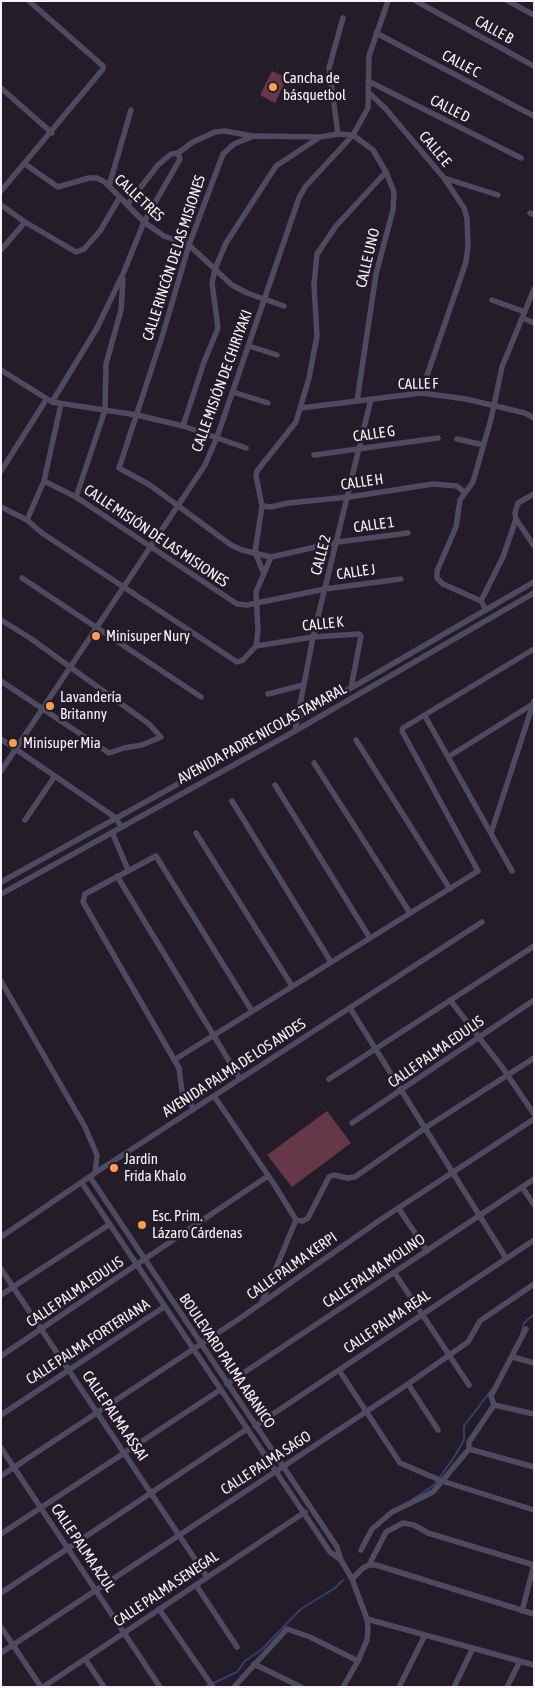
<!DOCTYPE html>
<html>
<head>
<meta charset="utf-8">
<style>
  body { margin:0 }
  #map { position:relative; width:535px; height:1688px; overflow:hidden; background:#241c29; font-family:"Asap Condensed",sans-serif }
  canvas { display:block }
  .frame { position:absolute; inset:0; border:2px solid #f7f2fa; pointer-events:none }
</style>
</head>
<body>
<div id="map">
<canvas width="535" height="1688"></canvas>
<div class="frame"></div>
</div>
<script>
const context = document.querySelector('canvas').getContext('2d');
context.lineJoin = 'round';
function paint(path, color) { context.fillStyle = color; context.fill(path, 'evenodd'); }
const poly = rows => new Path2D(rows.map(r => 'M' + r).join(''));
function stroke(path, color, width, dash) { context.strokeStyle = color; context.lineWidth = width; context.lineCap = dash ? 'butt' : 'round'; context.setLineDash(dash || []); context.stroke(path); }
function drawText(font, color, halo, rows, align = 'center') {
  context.font = font + ' "Asap Condensed",sans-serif'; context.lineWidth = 5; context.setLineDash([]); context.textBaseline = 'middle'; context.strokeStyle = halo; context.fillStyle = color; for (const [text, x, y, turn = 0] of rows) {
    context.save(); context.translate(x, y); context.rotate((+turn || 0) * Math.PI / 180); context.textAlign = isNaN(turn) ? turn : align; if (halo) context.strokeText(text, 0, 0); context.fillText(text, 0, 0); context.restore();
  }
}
const green = poly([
  [272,71,287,78,275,103,260,95],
  [327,1111,351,1143,292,1187,267,1155]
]);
const stream = poly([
  [521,1334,524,1323,534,1314],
  [413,1499,434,1485,453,1459,464,1440,464,1426,492,1389],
  [205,1687,237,1672,245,1661,261,1650,301,1609,335,1588,343,1580]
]);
const minor = poly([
  [416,1,534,66],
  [508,1,534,15],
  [376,33,534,116],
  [368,81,521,158],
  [1,88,52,133],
  [369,93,385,108,444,178,464,208,467,218,468,246,466,262,421,393],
  [338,134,329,68,343,18],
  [320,137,254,136,234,144,223,154,189,245,162,337,119,468,150,485,231,545,242,550,271,557,338,542,408,533],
  [25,164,58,187,89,178,97,178,105,182,144,222,164,236,189,245,232,285,247,293,284,306],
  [444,178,498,195],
  [109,186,131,110],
  [1,191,103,69,103,66,29,1],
  [1,205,25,222,76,252,84,249,100,231,120,197],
  [127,205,158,165,171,154,178,153,193,142,215,132,225,131,252,136],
  [530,213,534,215],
  [1,250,25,222],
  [492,300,525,312],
  [523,318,534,323],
  [249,346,277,355],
  [1,370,52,402,137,415,183,426,246,448],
  [233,392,268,403],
  [52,402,97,328,123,274,144,222,180,159,178,153],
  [301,408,421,393,466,399,525,413,534,418],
  [183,426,204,362,218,328,212,283,215,269,226,243,276,166,320,137,338,134,353,135,373,150,386,172,394,192,393,210,376,274,357,401],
  [457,439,484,445],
  [314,455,438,438],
  [1,471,46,400],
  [44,481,76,497,237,604,247,605,325,589,401,579],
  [534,494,518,503,515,513,516,519,534,546],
  [76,497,105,410,106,364,121,310,123,279],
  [262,506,271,507,288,503,349,497,433,484,457,486,464,492],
  [1,507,27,520,42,533,237,662,243,660,256,646,313,637,359,634,361,636,351,688],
  [27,520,44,481,61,404],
  [264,574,255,552,262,506,256,476,257,471,296,422,309,378,317,336,314,285,317,254,336,226,386,172],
  [22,578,201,697],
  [481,601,443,584,437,578,437,571,456,527,460,500,473,482,491,419,502,367,534,289],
  [486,610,481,601,503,557,516,519],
  [1,620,30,638,149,724,161,737,142,745,124,748,109,753,1,681],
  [256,646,258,631,256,592,271,557],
  [268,694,303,685],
  [425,716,512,871],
  [295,731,313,637,371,399],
  [1,739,116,818,121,827],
  [356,740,450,889],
  [448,757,533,704],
  [314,763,410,913],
  [1,771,205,465,217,437,299,198,305,187,353,135,368,108,369,56,388,1],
  [275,785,370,938],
  [232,801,331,962],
  [25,820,55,776],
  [112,832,128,870],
  [196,833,292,986],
  [491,833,534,701],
  [117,876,240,1079],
  [1,882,351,688,534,582],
  [1,894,295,731,534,593],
  [1,981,85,1127,97,1155,95,1173],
  [450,1000,502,1067,534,1114],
  [350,1008,506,1258],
  [174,1060,478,871,402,731,403,728,534,649],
  [329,1079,534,946],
  [214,1096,274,1184,296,1220],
  [194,1109,182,1091,179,1068,83,902,85,894,156,856,252,1011],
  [352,1123,534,1000],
  [90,1177,337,1547,341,1560,352,1579,367,1619,368,1630,367,1640,358,1661,343,1687],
  [82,1183,330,1552,341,1560],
  [522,1187,534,1205],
  [399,1209,427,1251],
  [296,1220,303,1221,308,1218,329,1177,334,1175,347,1178,355,1177,425,1128,534,1058],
  [1,1237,95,1173,482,922],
  [1,1269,207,1577],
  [394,1272,469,1385],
  [1,1295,110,1224],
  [261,1304,296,1220],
  [1,1356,268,1176],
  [513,1357,534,1363],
  [339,1370,400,1463,442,1481,534,1510],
  [227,1384,534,1179],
  [408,1384,438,1430],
  [494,1405,491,1396,526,1329],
  [494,1405,534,1414],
  [1,1415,164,1307],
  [255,1426,534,1240],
  [1,1448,160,1687],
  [469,1449,534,1467],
  [469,1449,469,1442,494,1405],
  [1,1476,239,1319,380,1220,534,1119],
  [1,1534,220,1390],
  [361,1550,372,1529,392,1512,433,1492,469,1449],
  [369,1565,386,1532,403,1523,414,1525,428,1533,534,1565],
  [352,1579,363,1568,369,1565,376,1565,534,1614],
  [196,1585,237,1647],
  [1,1593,247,1429],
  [159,1609,213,1687],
  [522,1611,534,1565],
  [367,1619,534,1665],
  [1,1627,41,1687],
  [1,1653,408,1384,468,1342,480,1321,534,1284],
  [85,1659,104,1687],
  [254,1664,301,1687],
  [43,1687,305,1512],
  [234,1687,287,1629,310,1637,358,1661],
  [399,1687,425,1635],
  [454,1687,473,1648],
  [507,1687,520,1661]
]);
const markers = [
  [273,87,5,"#f9a04c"],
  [96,636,5,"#f9a04c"],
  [50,706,5,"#f9a04c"],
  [13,743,5,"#f9a04c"],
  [114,1168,5,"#f9a04c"],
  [142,1225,5,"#f9a04c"]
];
const streetNames = [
  ["CALLE B",494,30,29],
  ["CALLE C",461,64,28],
  ["CALLE D",450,109,27],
  ["CALLE E",435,149,50],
  ["CALLE TRES",139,198,43],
  ["CALLE RINCÓN DE LAS MISIONES",174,258,-72],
  ["CALLE UNO",368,258,-77],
  ["CALLE MISIÓN DE CHIRIYAKI",222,381,-70],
  ["CALLE F",418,384,-1],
  ["CALLE G",374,434,-8],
  ["CALLE H",362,482,-8],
  ["CALLE 1",374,525,-8],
  ["CALLE MISIÓN DE LAS MISIONES",156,536,34],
  ["CALLE 2",321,555,-75],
  ["CALLE J",356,572,-8],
  ["CALLE K",323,624,-6],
  ["AVENIDA PADRE NICOLAS TAMARAL",262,734,-29],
  ["CALLE PALMA EDULIS",436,1052,-35],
  ["AVENIDA PALMA DE LOS ANDES",234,1068,-33],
  ["CALLE PALMA KERPI",292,1266,-35],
  ["CALLE PALMA MOLINO",374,1271,-34],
  ["CALLE PALMA EDULIS",75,1292,-34],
  ["CALLE PALMA REAL",387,1322,-34],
  ["CALLE PALMA FORTERIANA",88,1342,-33],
  ["BOULEVARD PALMA ABANICO",227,1361,56],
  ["CALLE PALMA ASSAI",115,1416,56],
  ["CALLE PALMA SAGO",266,1463,-33],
  ["CALLE PALMA AZUL",83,1548,56],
  ["CALLE PALMA SENEGAL",166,1589,-34]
];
const poiNames = [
  ["Cancha de",283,78],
  ["básquetbol",283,95],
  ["Minisuper Nury",106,636],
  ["Lavandería",60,697],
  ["Britanny",60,714],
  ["Minisuper Mia",23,743],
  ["Jardín",124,1159],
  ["Frida Khalo",124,1176],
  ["Esc. Prim.",152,1216],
  ["Lázaro Cárdenas",152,1233]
];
paint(green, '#653748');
stroke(stream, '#323f6f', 2);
stroke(minor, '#4e4b61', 5.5);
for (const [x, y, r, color] of markers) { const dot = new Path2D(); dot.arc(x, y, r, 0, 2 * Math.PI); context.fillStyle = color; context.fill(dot); stroke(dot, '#241c29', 2); }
drawText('15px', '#f7f2fa', '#241c29', streetNames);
drawText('15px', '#f7f2fa', '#241c29', poiNames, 'left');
</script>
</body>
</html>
